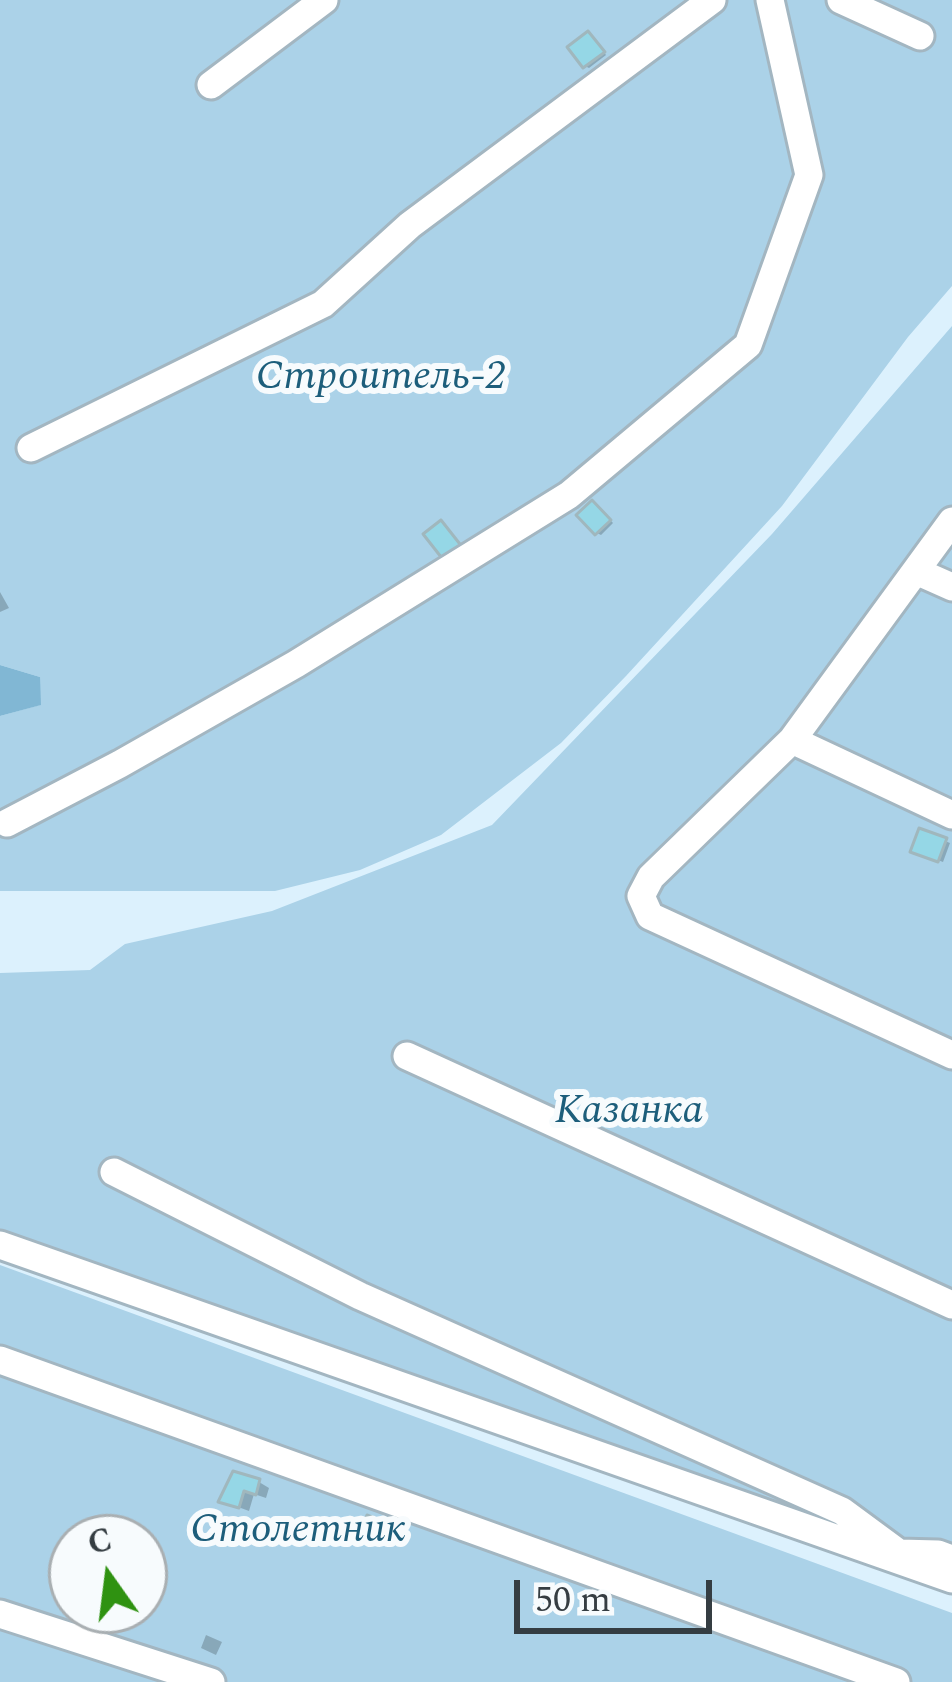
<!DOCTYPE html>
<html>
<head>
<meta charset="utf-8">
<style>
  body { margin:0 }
  #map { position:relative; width:952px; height:1682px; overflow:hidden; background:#dcf1fd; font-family:Spectral,serif }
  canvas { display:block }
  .north { position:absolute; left:48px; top:1514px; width:120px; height:120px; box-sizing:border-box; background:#f7fbfd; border:3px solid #a9afb2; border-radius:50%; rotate:346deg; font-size:33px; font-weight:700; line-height:48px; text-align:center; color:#353d42 }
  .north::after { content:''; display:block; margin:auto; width:42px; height:54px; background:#2f9211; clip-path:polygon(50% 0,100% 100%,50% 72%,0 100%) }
  .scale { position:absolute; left:514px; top:1580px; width:198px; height:54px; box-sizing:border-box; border:6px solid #353d42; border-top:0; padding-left:15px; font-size:36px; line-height:42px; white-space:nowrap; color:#353d42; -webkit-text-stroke:9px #f7fbfd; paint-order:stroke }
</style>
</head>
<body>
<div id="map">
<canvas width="952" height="1682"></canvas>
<div class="north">С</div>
<div class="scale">50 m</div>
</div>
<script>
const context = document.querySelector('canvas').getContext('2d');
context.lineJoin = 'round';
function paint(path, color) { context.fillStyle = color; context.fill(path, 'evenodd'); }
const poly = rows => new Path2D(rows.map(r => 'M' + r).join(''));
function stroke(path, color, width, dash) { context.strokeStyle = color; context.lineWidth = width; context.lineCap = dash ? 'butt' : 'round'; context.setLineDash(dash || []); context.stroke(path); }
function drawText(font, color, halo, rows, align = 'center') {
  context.font = font + ' Spectral,serif'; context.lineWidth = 12; context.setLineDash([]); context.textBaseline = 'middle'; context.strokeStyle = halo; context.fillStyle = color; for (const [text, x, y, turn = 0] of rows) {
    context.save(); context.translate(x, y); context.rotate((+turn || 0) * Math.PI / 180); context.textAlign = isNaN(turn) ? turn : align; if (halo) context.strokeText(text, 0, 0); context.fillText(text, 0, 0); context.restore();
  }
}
const green = poly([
  [0,0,952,0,952,286,908,337,782,506,626,676,561,743,441,835,360,870,275,891,0,891,0,716,40,705,40,677,0,665],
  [952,326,952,1566,0,1230,0,973,90,970,125,944,272,911,492,825,772,534],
  [0,1265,952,1613,952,1682,0,1682],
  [72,1538,144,1538,144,1610,72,1610]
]);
const forest = poly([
  [0,665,40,677,41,705,0,716]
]);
const shadow = poly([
  [592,37,606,55,589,68,585,66],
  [597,506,613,523,601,535,597,533],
  [0,592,9,608,0,612],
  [921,832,950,843,943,862,917,852],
  [259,1482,269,1488,266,1498,254,1494,249,1511,222,1501],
  [206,1635,222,1642,216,1655,201,1648]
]);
const building = poly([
  [588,31,605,52,583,68,567,47,588,31],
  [592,500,611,520,595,535,576,515,592,500],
  [441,520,463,548,445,562,423,534,441,520],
  [919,828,947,838,938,862,910,852,919,828],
  [233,1471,260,1479,256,1495,244,1491,239,1508,218,1502,233,1471],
  [367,1515,393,1526,385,1543,360,1532,367,1515]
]);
const minor = poly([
  [841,0,920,36],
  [211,85,324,0],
  [31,448,323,304,410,225,712,0],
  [952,521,792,740,651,877,641,896,650,916,952,1055],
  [916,571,952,587],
  [792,740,952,815],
  [7,823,120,764,296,664,569,495,748,345,809,175,770,0],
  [407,1056,952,1305],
  [114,1172,360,1296,842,1511,899,1553,938,1554,952,1559],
  [0,1245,952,1579],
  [0,1360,896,1682],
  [0,1614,211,1682]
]);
const parkNames = [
  ["Строитель-2",381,380],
  ["Казанка",629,1114],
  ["Столетник",298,1533]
];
paint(green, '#abd2e8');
paint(forest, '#81b7d4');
paint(shadow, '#0003');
paint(building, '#95d7e6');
stroke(building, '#a0b7bd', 3);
stroke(minor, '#a3b6c1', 33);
stroke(minor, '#fff', 27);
drawText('italic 42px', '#1d5e7b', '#f7fbfd', parkNames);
</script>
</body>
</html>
